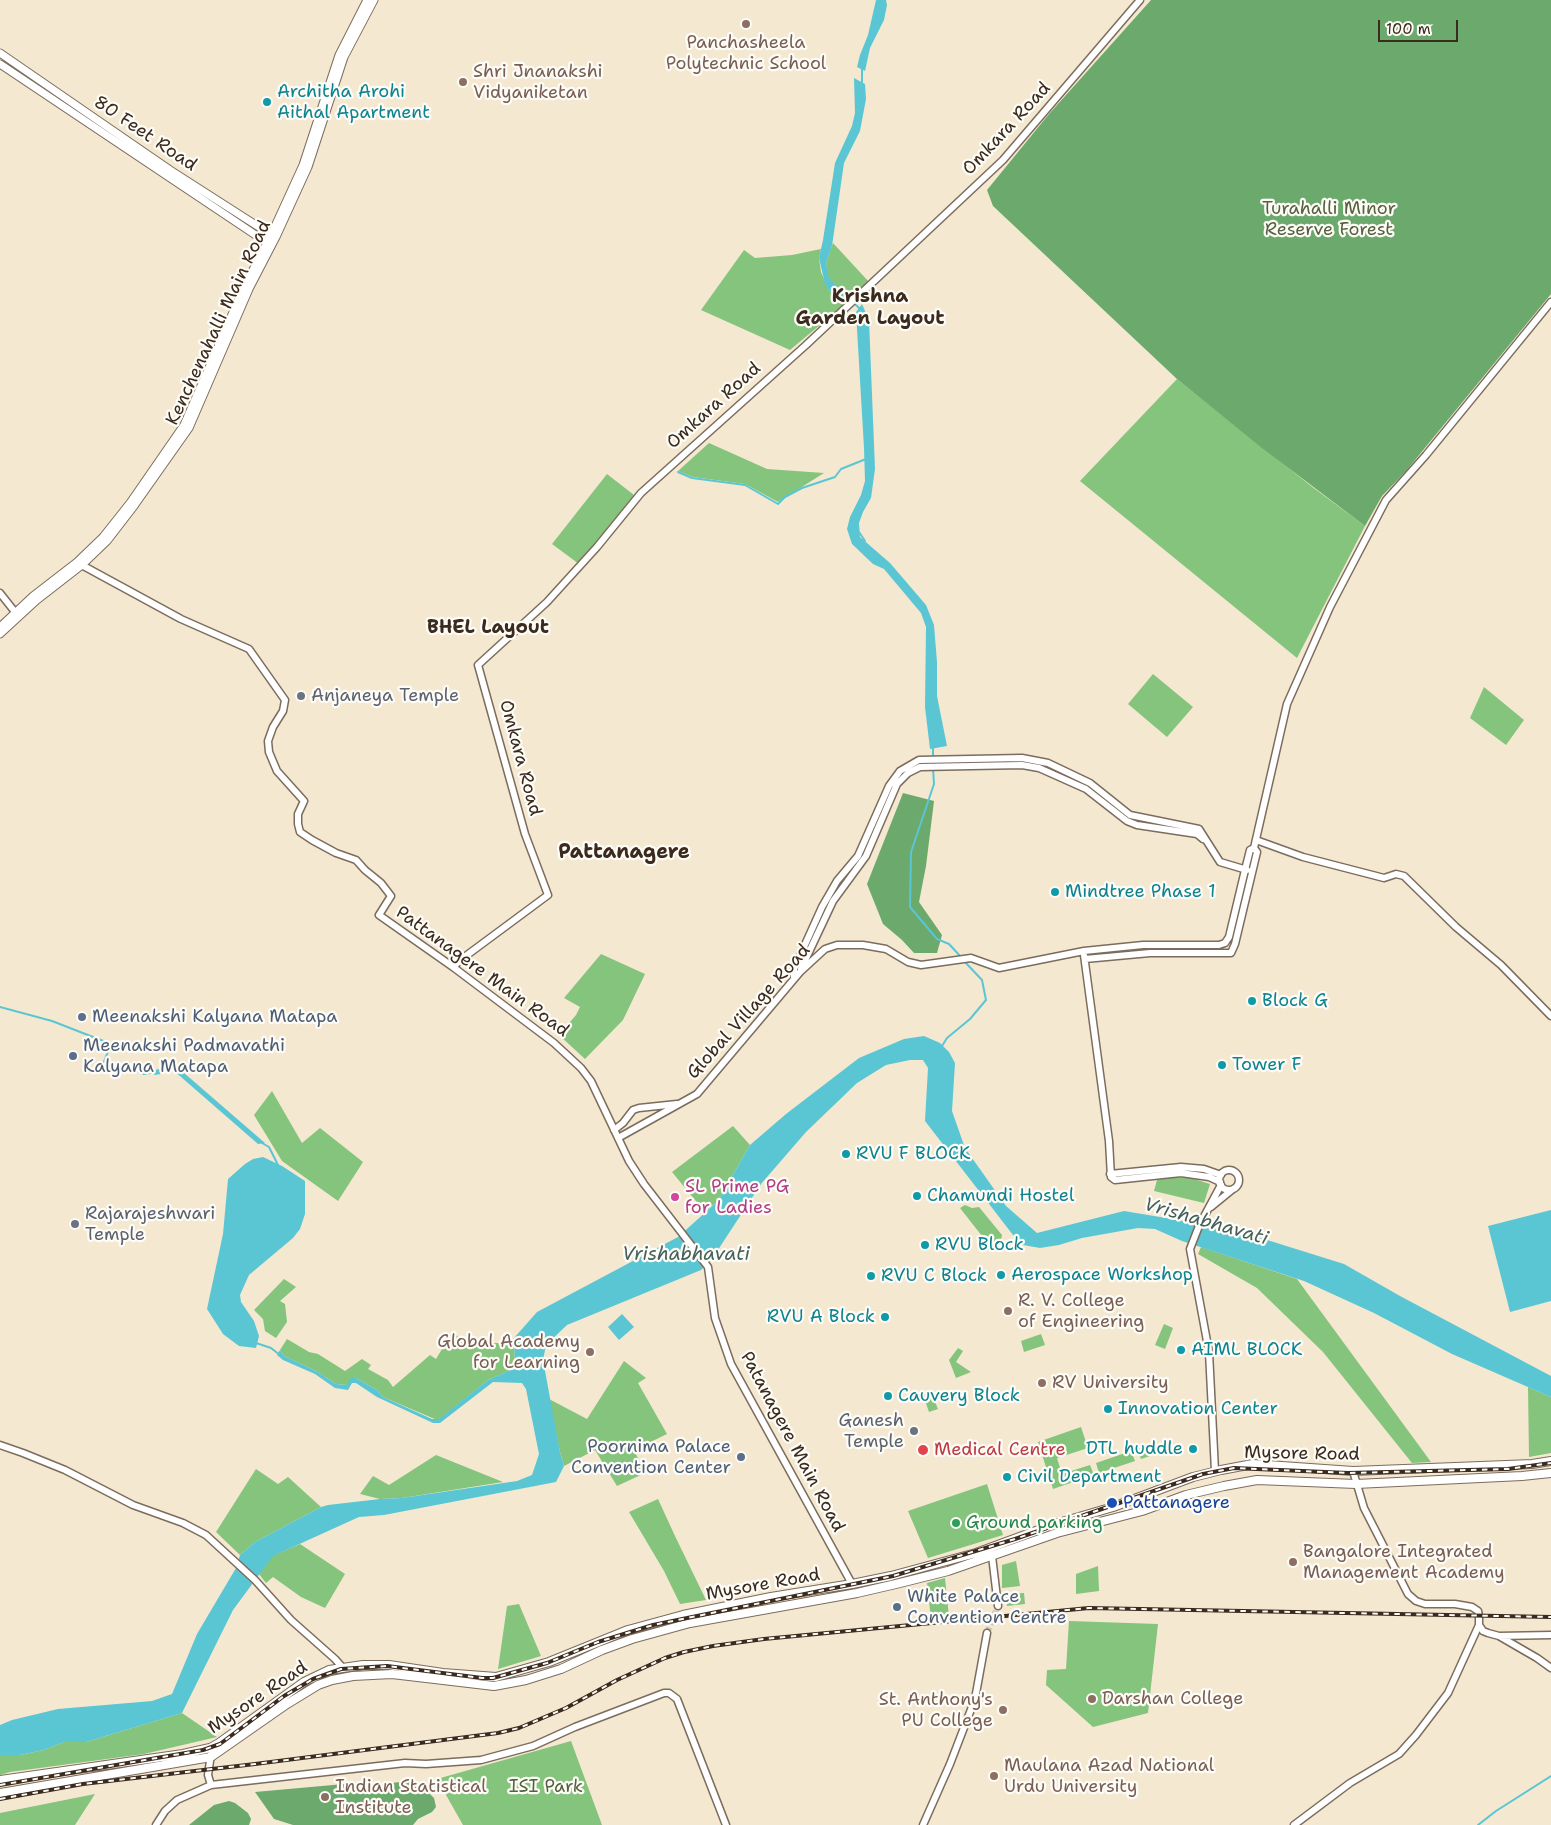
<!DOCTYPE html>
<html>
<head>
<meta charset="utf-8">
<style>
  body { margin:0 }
  #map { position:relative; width:1551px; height:1825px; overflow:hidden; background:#f4e8d1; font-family:"Shantell Sans",sans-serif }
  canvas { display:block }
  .scale { position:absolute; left:1378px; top:20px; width:80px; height:22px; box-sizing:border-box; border:2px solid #3b2a1e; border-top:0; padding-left:6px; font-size:15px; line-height:18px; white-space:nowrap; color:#3b2a1e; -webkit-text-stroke:4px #fdfcf7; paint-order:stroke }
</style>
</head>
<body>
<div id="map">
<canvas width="1551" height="1825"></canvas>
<div class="scale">100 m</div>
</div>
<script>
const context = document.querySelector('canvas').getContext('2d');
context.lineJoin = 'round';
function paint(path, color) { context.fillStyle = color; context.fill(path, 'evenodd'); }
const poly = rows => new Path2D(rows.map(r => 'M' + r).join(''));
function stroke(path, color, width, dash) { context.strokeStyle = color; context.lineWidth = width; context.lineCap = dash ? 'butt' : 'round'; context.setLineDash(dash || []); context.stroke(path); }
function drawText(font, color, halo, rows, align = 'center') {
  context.font = font + ' "Shantell Sans",sans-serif'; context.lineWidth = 4.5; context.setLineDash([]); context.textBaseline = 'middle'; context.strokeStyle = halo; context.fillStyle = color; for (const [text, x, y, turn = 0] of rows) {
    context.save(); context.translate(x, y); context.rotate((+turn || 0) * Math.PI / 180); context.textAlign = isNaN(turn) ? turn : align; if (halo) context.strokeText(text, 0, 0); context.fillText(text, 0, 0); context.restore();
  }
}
const green = poly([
  [833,243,869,282,851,297,828,279,826,263],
  [821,249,819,258,821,272,829,290,845,304,790,350,701,310,744,250,755,258,792,255],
  [1177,379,1311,486,1365,526,1297,658,1080,481],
  [709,443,767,469,824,473,778,502,745,484,693,477,678,471],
  [607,474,634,495,579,564,552,544],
  [1153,674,1193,707,1167,737,1128,704],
  [1484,687,1524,720,1506,745,1470,718],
  [601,954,645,974,623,1020,585,1059,559,1035,576,1015,580,1007,564,998],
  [272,1091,302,1143,320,1128,363,1162,338,1201,282,1161,254,1115],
  [733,1126,750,1145,718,1201,705,1212,672,1172],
  [1170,1177,1191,1178,1210,1184,1204,1203,1154,1191,1157,1180],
  [965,1205,972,1208,979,1207,1002,1235,1001,1240,989,1245,960,1208],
  [1201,1247,1297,1279,1431,1462,1412,1463,1323,1352,1257,1288,1198,1254],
  [284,1279,296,1287,280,1301,285,1304,287,1322,276,1338,265,1331,263,1319,254,1310],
  [1164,1324,1173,1328,1165,1349,1155,1345],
  [451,1334,482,1343,507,1343,514,1338,515,1365,511,1370,488,1380,441,1418,437,1420,383,1397,377,1390,356,1378,347,1385,336,1384,316,1371,284,1356,280,1350,287,1339,309,1352,318,1354,345,1371,362,1359,371,1365,368,1369,388,1380,393,1387,430,1355,436,1359],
  [1041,1334,1045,1345,1024,1352,1021,1341],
  [958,1348,963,1351,956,1362,971,1372,956,1378,949,1360],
  [624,1361,646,1378,638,1383,667,1434,634,1450,645,1473,617,1486,595,1450,564,1466,560,1452,549,1399,587,1419],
  [1528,1387,1551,1397,1551,1453,1529,1457],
  [931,1392,938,1409,929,1412,923,1395],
  [1081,1427,1088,1448,1057,1458,1062,1474,1090,1465,1094,1475,1053,1489,1038,1442],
  [1155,1442,1159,1453,1141,1459,1137,1449],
  [1131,1451,1135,1461,1099,1473,1096,1463],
  [436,1455,503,1482,402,1498,380,1499,360,1494,373,1476,389,1485],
  [256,1469,278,1484,288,1477,321,1507,255,1542,240,1555,216,1532],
  [987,1484,1003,1535,928,1558,908,1511],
  [658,1499,675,1536,706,1600,680,1604,664,1571,629,1512],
  [300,1544,345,1574,325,1608,301,1597,273,1577,266,1583,259,1574,272,1556],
  [1016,1561,1020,1586,1002,1588,1002,1565],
  [1098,1566,1099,1591,1076,1594,1076,1574],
  [945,1578,949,1617,931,1619,927,1583],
  [1024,1593,1025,1604,1007,1606,1006,1594],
  [519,1604,541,1656,498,1669,507,1606],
  [1069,1621,1158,1624,1148,1713,1093,1727,1046,1685,1047,1670,1066,1669],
  [182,1713,217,1737,144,1754,10,1772,0,1775,0,1755,20,1755,44,1750,64,1742,86,1742],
  [571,1741,602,1825,463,1825,437,1779],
  [95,1794,75,1825,0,1825,0,1813]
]);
const forest = poly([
  [1151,0,1551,0,1551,294,1406,471,1382,496,1365,526,1262,448,1177,379,993,206,987,190,1049,114],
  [903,793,934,801,926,866,919,902,942,935,937,953,914,953,902,940,883,924,867,884],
  [409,1781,417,1783,422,1786,434,1798,436,1807,432,1812,418,1819,413,1825,293,1825,274,1819,255,1792,344,1784,374,1785],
  [229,1801,235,1803,248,1813,251,1819,249,1825,189,1825,214,1805]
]);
const water = poly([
  [876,0,886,0,887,5,884,20,870,48,865,71,857,67,860,55,868,35],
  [854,78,865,84,866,99,860,131,844,163,832,246,826,263,829,279,851,297,845,304,829,290,825,284,819,258,823,240,835,163,852,126,855,113],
  [862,304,869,320,875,469,871,498,863,512,859,523,860,537,890,563,926,605,934,625,937,662,937,696,947,746,930,749,925,707,926,627,921,613,884,569,873,564,852,544,847,529,850,517,861,495,865,481,864,448,856,312],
  [924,1036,940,1043,949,1052,955,1063,952,1111,965,1148,1006,1206,1037,1233,1124,1211,1232,1229,1344,1264,1400,1296,1551,1376,1551,1397,1452,1354,1374,1313,1304,1281,1182,1241,1155,1229,1138,1228,1082,1238,1059,1245,1040,1248,1023,1245,1013,1235,925,1121,928,1068,923,1060,910,1060,886,1065,857,1083,806,1132,761,1184,712,1259,701,1270,567,1325,546,1345,543,1360,560,1452,564,1466,556,1482,384,1515,359,1517,273,1556,233,1610,182,1713,86,1742,64,1742,44,1750,20,1755,0,1755,0,1725,12,1720,58,1709,152,1701,172,1694,197,1634,236,1568,240,1555,255,1542,321,1507,328,1505,380,1499,402,1498,517,1481,532,1475,539,1454,526,1389,522,1383,493,1382,440,1423,433,1423,377,1397,356,1383,352,1383,348,1390,335,1388,315,1374,283,1360,277,1355,280,1350,284,1356,316,1371,336,1384,347,1385,351,1378,356,1378,377,1390,383,1397,432,1419,439,1419,488,1380,513,1369,515,1363,514,1338,537,1312,678,1237,718,1201,750,1145,786,1114,859,1058,904,1039],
  [166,1064,173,1064,176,1066,265,1143,258,1144,173,1070,169,1069,161,1074,154,1075,154,1070,160,1069],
  [263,1157,282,1166,305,1181,305,1214,300,1229,293,1238,249,1275,240,1295,241,1302,254,1321,259,1336,256,1348,239,1346,223,1334,207,1309,223,1234,228,1179,245,1164,253,1159],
  [1551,1210,1551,1301,1510,1312,1488,1226],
  [622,1314,634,1327,619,1340,608,1327]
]);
const stream = poly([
  [862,83,862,68],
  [848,297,861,310],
  [678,472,692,478,745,485,778,504,785,497,802,488,835,477,841,469,866,459],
  [859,532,865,541],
  [933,748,933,758],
  [933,768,934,784,911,852,910,907,937,939,949,944,961,957],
  [0,1007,52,1021,111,1044,103,1064,106,1066,135,1070,144,1074,155,1072],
  [942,1046,947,1038,970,1019,986,1000,982,980,964,961],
  [262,1143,269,1147,278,1165],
  [256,1343,271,1348,280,1355],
  [1478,1825,1496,1811,1551,1776]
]);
const tertiaryTunnel = poly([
  [987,1633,998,1606]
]);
const tertiary = poly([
  [78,563,181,619,249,649,285,700,283,711,273,727,268,741,269,752,277,771,304,801,298,814,298,824,300,832,312,840,336,853,356,860,365,870,381,883,391,896,379,915,453,967,554,1043,581,1068,591,1081,629,1161,644,1184,708,1267,715,1318,731,1364,852,1584],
  [0,593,15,612],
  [1256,840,1303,857,1384,878,1396,874,1404,876,1456,927,1501,965,1551,1016],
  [1084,955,1109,1141,1111,1177,1115,1180,1181,1173,1209,1177,1220,1182],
  [1085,959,1150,953,1231,953,1235,944,1257,852,1254,848,1287,704,1330,607,1386,500,1426,455,1551,302],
  [453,967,463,958,548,895,525,834,478,665,547,602,597,547,641,493,806,345,1003,160,1140,0],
  [801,969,833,901,866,856,897,784,908,773,920,767,1022,765,1039,768,1086,789,1127,821,1137,825,1197,834,1203,839],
  [794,979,794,969,822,907,837,881,858,856,889,786,900,771,919,760,1022,758,1048,763,1090,783,1130,815,1199,829,1220,862,1247,870],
  [614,1130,623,1123,633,1110,639,1108,677,1104],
  [618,1138,697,1094,800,972,825,949,837,945,863,945,886,949,908,962,921,965,971,958,999,968,1084,951,1143,945,1219,945,1225,943,1229,937,1245,870,1250,850,1254,848],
  '1219 1180a10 10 0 1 1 20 0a10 10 0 1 1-20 0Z',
  [1110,1174,1181,1167,1204,1169,1221,1175],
  [1211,1207,1233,1189],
  [0,1445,23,1453,65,1470,133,1505,183,1523,206,1535,255,1580,291,1620,335,1659,342,1667],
  [1215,1471,1209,1352,1190,1249,1199,1226,1221,1185],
  [992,1556,998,1606],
  [1479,1625,1483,1631,1488,1633,1499,1636,1551,1635],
  [1499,1636,1537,1658,1551,1668],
  [211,1785,405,1763,426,1764,481,1760,533,1746,575,1727,664,1693,669,1693,677,1699,726,1825],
  [156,1825,165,1811,177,1800,211,1785,208,1775,211,1754],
  [923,1825,950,1764,975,1699,987,1633],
  [1294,1825,1350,1783,1399,1754,1416,1735,1448,1693,1479,1625,1479,1616,1478,1611,1472,1607,1455,1604,1425,1604,1416,1601,1408,1594,1364,1508,1353,1471]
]);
const secondary = poly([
  [0,53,170,170,273,236],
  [0,64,269,244],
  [0,627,33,596,77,562,103,537,130,503,184,425,244,287,271,235,303,165,339,55,367,0],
  [0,634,37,600,82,565,107,541,134,506,189,428,249,289,276,237,308,167,344,57,374,0]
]);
const trunk = poly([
  [0,1780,183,1754,210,1748,219,1743,304,1682,329,1670,363,1665,389,1665,443,1673,496,1677,549,1662,628,1630,683,1615,771,1597,852,1584,891,1576,976,1553,1055,1524,1113,1507,1193,1477,1221,1470,1253,1464,1353,1471,1532,1464,1551,1461],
  [0,1793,211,1757,287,1704,318,1685,332,1680,353,1676,392,1674,494,1686,526,1680,561,1669,602,1650,632,1639,690,1623,857,1593,896,1584,948,1571,1057,1533,1142,1511,1186,1495,1224,1486,1257,1480,1356,1484,1522,1476,1551,1473]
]);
const rail = poly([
  [0,1785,203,1750,220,1744,284,1696,313,1679,341,1669,387,1666,482,1678,493,1678,547,1663,598,1642,653,1625,893,1576,1015,1539,1203,1474,1234,1468,1348,1473,1508,1469,1551,1463],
  [0,1799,83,1784,255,1764,498,1733,519,1728,566,1708,617,1680,665,1658,684,1652,713,1646,764,1639,1089,1608,1551,1617]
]);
const markers = [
  [746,24,5,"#8d6e63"],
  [463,82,5,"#8d6e63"],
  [267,102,5,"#0f9aa8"],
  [301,696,5,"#6b7280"],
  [1055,892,5,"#0f9aa8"],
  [1252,1001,5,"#0f9aa8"],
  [82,1017,5,"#5c6f8a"],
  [73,1056,5,"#5c6f8a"],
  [1222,1065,5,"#0f9aa8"],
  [846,1154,5,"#0f9aa8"],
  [917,1196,5,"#0f9aa8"],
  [675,1197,5,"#d1479c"],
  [75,1224,5,"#6b7280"],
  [925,1245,5,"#0f9aa8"],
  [1001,1275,5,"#0f9aa8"],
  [871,1276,5,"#0f9aa8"],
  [1008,1311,5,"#8d6e63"],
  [885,1317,5,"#0f9aa8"],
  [1181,1350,5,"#0f9aa8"],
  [590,1352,5,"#8d6e63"],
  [1042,1383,5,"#8d6e63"],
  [888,1396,5,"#0f9aa8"],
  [1108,1409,5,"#0f9aa8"],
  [914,1431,5,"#6b7280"],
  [1193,1449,5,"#0f9aa8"],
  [923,1450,6,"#e0444e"],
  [741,1457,5,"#5c6f8a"],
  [1007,1477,5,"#0f9aa8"],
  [1112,1503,6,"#1a4fb4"],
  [956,1523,5,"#2e9e5b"],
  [1293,1562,5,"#8d6e63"],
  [897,1607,5,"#5c6f8a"],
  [1092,1699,5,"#8d6e63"],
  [1003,1710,5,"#8d6e63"],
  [994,1776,5,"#8d6e63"],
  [325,1797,5,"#8d6e63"]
];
const educationNames = [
  ["Panchasheela",746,43,"center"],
  ["Polytechnic School",746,64,"center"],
  ["Shri Jnanakshi",473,72],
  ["Vidyaniketan",473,93],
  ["R. V. College",1018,1301],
  ["of Engineering",1018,1322],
  ["Global Academy",580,1342,"right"],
  ["for Learning",580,1363,"right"],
  ["RV University",1052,1383],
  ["Bangalore Integrated",1303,1552],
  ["Management Academy",1303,1573],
  ["Darshan College",1102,1699],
  ["St. Anthony's",993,1700,"right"],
  ["PU College",993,1721,"right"],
  ["Maulana Azad National",1004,1766],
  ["Urdu University",1004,1787],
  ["Indian Statistical",335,1787],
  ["Institute",335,1808]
];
const cultureNames = [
  ["Architha Arohi",277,92],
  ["Aithal Apartment",277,113],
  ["Mindtree Phase 1",1065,892],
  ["Block G",1262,1001],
  ["Tower F",1232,1065],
  ["RVU F BLOCK",856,1154],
  ["Chamundi Hostel",927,1196],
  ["RVU Block",935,1245],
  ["Aerospace Workshop",1011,1275],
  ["RVU C Block",881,1276],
  ["RVU A Block",875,1317,"right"],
  ["AIML BLOCK",1191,1350],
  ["Cauvery Block",898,1396],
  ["Innovation Center",1118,1409],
  ["DTL huddle",1183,1449,"right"],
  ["Civil Department",1017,1477]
];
const streetNames = [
  ["Omkara Road",1007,129,-47],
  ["80 Feet Road",145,134,34],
  ["Kenchenahalli Main Road",219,323,-65],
  ["Omkara Road",714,406,-42],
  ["Omkara Road",520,758,75],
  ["Pattanagere Main Road",482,972,36],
  ["Global Village Road",749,1012,-48],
  ["Patanagere Main Road",792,1442,62],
  ["Mysore Road",1302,1454,1],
  ["Mysore Road",763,1585,-10],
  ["Mysore Road",258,1698,-34]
];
const parkNames = [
  ["Turahalli Minor",1329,209],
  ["Reserve Forest",1329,230],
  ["ISI Park",546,1787]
];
const worshipNames = [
  ["Anjaneya Temple",311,696],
  ["Rajarajeshwari",85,1214],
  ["Temple",85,1235],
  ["Ganesh",904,1421,"right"],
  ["Temple",904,1442,"right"]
];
const serviceNames = [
  ["Meenakshi Kalyana Matapa",92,1017],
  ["Meenakshi Padmavathi",83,1046],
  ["Kalyana Matapa",83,1067],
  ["Poornima Palace",731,1447,"right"],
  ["Convention Center",731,1468,"right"],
  ["White Palace",907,1597],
  ["Convention Centre",907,1618]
];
const hotelNames = [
  ["SL Prime PG",685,1187],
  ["for Ladies",685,1208]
];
const healthNames = [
  ["Medical Centre",934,1450]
];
const transitNames = [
  ["Pattanagere",1123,1503]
];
const leisureNames = [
  ["Ground parking",966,1523]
];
const neighbourhoodNames = [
  ["Krishna",870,297],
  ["Garden Layout",870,319],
  ["BHEL Layout",488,628]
];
const waterNames = [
  ["Vrishabhavati",1206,1222,16],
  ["Vrishabhavati",686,1255]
];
const quarterNames = [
  ["Pattanagere",624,853]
];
paint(green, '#84c47c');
paint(forest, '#6baa6c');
paint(water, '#5ac6d3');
stroke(stream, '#5ac6d3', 2);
stroke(tertiaryTunnel, '#cfc2ad', 6, [6, 3]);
stroke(tertiary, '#7c6c5d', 9);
stroke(secondary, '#7c6c5d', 9);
stroke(trunk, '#7c6c5d', 10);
stroke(tertiary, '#fff', 6);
stroke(secondary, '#fff', 7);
stroke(trunk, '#fff', 8);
stroke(rail, '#3b2a1e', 4);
stroke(rail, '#fdfcf7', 2, [5.5]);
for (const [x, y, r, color] of markers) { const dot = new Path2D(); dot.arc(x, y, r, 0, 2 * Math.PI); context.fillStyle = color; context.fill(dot); stroke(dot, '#fdfcf7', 2); }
drawText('18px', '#785e54', '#fdfcf7', educationNames, 'left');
drawText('18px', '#0d838f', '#fdfcf7', cultureNames, 'left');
drawText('18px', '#3b2a1e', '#fdfcf7', streetNames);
drawText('18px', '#55603f', '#fdfcf7', parkNames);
drawText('18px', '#5b616d', '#fdfcf7', worshipNames, 'left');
drawText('18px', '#4e5e75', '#fdfcf7', serviceNames, 'left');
drawText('18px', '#b23c85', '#fdfcf7', hotelNames, 'left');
drawText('18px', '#be3a42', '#fdfcf7', healthNames, 'left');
drawText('18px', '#164399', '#fdfcf7', transitNames, 'left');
drawText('18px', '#27864d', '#fdfcf7', leisureNames, 'left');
drawText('bold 19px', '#3b2a1e', '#fdfcf7', neighbourhoodNames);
drawText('italic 19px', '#46615d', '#fdfcf7', waterNames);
drawText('bold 20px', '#3b2a1e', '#fdfcf7', quarterNames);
</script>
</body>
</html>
